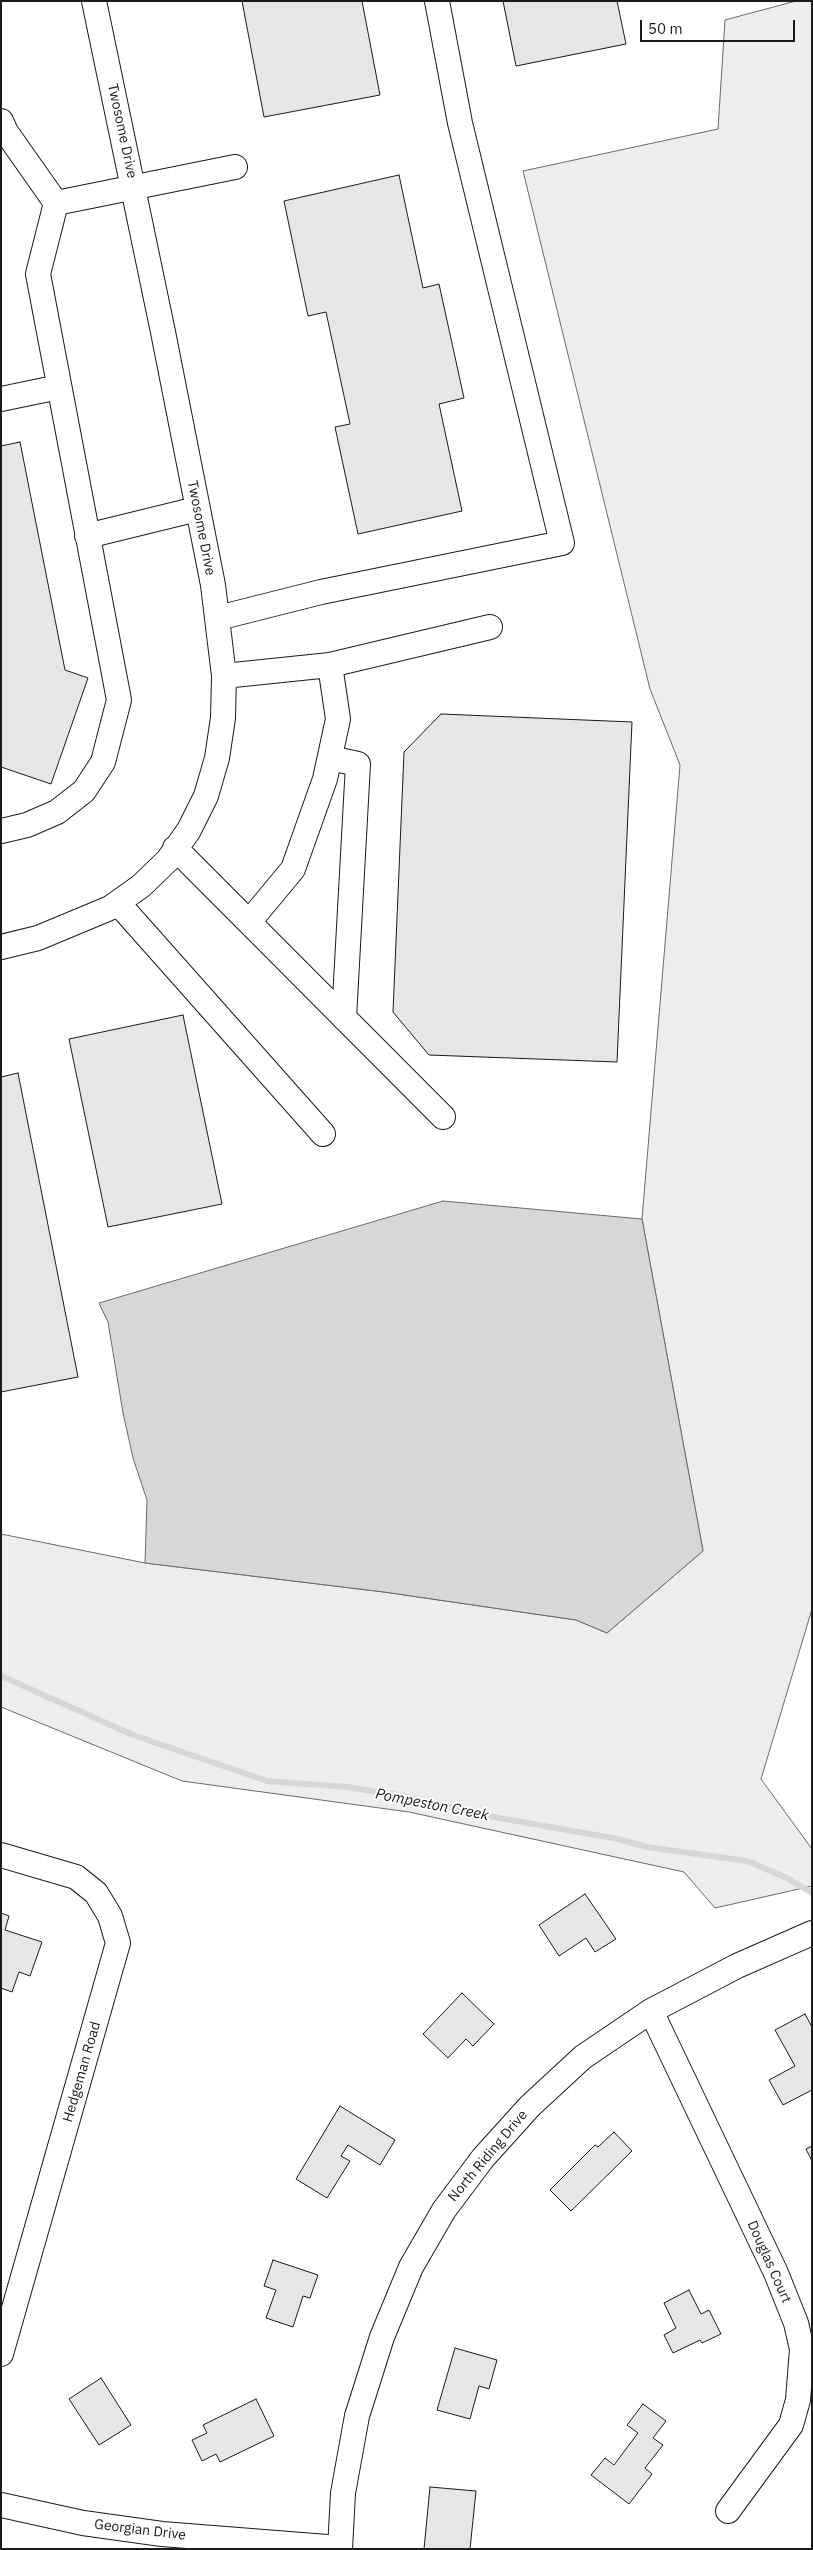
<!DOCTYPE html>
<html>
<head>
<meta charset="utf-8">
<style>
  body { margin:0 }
  #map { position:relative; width:813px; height:2550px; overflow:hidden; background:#fff; font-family:"IBM Plex Sans",sans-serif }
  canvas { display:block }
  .frame { position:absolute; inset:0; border:2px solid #1a1a1a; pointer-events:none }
  .scale { position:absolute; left:640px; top:20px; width:155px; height:22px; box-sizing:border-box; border:2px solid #1a1a1a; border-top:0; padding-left:6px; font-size:15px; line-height:18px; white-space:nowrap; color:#1a1a1a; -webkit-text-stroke:4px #fff; paint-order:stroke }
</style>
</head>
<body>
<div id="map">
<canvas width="813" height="2550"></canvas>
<div class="frame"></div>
<div class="scale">50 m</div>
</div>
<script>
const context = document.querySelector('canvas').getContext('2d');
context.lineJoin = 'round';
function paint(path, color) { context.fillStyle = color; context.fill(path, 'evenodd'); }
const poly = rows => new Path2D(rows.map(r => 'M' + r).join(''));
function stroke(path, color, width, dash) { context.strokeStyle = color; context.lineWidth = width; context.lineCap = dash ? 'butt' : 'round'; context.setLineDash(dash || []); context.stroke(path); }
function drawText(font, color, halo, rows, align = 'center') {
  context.font = font + ' "IBM Plex Sans",sans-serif'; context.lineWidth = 4; context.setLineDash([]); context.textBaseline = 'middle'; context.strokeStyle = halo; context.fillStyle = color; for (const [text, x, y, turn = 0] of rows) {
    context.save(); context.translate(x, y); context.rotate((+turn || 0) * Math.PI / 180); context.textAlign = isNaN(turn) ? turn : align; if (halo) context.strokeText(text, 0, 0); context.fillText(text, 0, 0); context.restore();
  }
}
const built = poly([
  [796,1,812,1,812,1609,761,1779,812,1849,812,1886,715,1908,684,1872,409,1812,182,1781,1,1707,1,1534,145,1563,384,1592,576,1620,607,1633,703,1551,642,1219,680,765,650,689,523,171,718,129,725,20,796,1]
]);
const water = poly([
  [443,1201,642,1219,703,1551,607,1633,576,1620,384,1592,145,1563,147,1500,133,1458,123,1413,108,1322,99,1303,443,1201]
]);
const stream = poly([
  [1,1676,133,1735,267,1781,347,1787,398,1795,488,1816,618,1839,647,1847,747,1861,787,1878,812,1893]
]);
const building = poly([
  [242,1,362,1,380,95,264,117,242,1],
  [503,1,617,1,626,44,516,66,503,1],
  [399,175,423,288,439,284,464,398,439,404,462,511,358,534,335,427,350,424,326,312,308,316,284,201,399,175],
  [20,442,65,670,88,678,51,784,1,767,1,446,20,442],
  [441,714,632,722,617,1062,429,1055,393,1012,404,752,441,714],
  [183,1015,222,1204,108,1227,69,1039,183,1015],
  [18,1073,78,1377,1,1392,1,1077,18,1073],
  [585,1894,616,1939,595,1952,586,1938,559,1956,539,1925,585,1894],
  [1,1913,9,1916,5,1930,42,1942,30,1976,19,1972,12,1992,1,1988,1,1913],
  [462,1993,494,2024,473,2046,466,2039,448,2058,423,2034,462,1993],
  [805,2014,812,2027,812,2090,783,2105,769,2080,795,2066,775,2030,805,2014],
  [340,2106,395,2140,380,2165,348,2145,341,2156,350,2161,327,2198,296,2179,340,2106],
  [614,2132,632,2151,571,2211,550,2190,595,2145,598,2147,614,2132],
  [812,2146,812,2161,806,2149,812,2146],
  [273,2260,318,2275,310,2298,303,2296,293,2327,266,2318,276,2290,264,2286,273,2260],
  [689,2290,701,2314,709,2310,721,2334,702,2343,700,2340,673,2353,664,2335,676,2328,664,2303,689,2290],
  [455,2348,497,2360,489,2389,479,2386,470,2419,437,2410,455,2348],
  [101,2378,131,2425,99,2445,69,2399,101,2378],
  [256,2399,274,2436,220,2462,216,2454,202,2461,192,2440,207,2433,203,2425,256,2399],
  [643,2404,666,2421,653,2438,663,2445,645,2468,652,2474,629,2504,591,2475,605,2458,614,2465,638,2433,627,2425,643,2404],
  [430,2487,476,2491,470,2549,424,2549,430,2487]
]);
const minor = poly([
  [1,121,6,132,56,203,38,274,119,700,103,762,84,791,57,812,27,825,1,831],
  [56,203,235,167],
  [1,399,59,387],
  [87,536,197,509],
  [218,618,321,592,562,543,460,123,437,1],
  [330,665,490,627],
  [224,676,330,665,338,719,325,779,293,869,249,922],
  [330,758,358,764,344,1018],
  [175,848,443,1117],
  [118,903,323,1134],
  [1,947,38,938,110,908,141,886,168,860,189,830,206,796,217,758,223,718,224,676,213,585,163,332,94,1],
  [1,1855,76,1877,96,1893,110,1916,118,1943,1,2354],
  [651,2011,776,2273,796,2323,802,2349,798,2400,791,2425,728,2511],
  [1,2505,83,2523,162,2534,340,2548],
  [340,2549,343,2493,357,2416,382,2337,411,2267,444,2210,483,2158,530,2106,583,2057,651,2011,737,1966,812,1933]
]);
const streetNames = [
  ["Twosome Drive",122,131,78],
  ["Twosome Drive",201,528,79],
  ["Hedgeman Road",82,2072,-74],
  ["North Riding Drive",488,2156,-50],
  ["Douglas Court",769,2262,66],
  ["Georgian Drive",140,2530,7]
];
const waterNames = [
  ["Pompeston Creek",432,1805,11]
];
paint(built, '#ededed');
stroke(built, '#6a6a6a', 1);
paint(water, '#d7d7d7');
stroke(water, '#6a6a6a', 1);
stroke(stream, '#d7d7d7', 6);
paint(building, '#e6e6e6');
stroke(building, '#1a1a1a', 1);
stroke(minor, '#1a1a1a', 26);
stroke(minor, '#fff', 24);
drawText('14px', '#1a1a1a', '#fff', streetNames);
drawText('italic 15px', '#1a1a1a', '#fff', waterNames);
</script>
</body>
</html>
